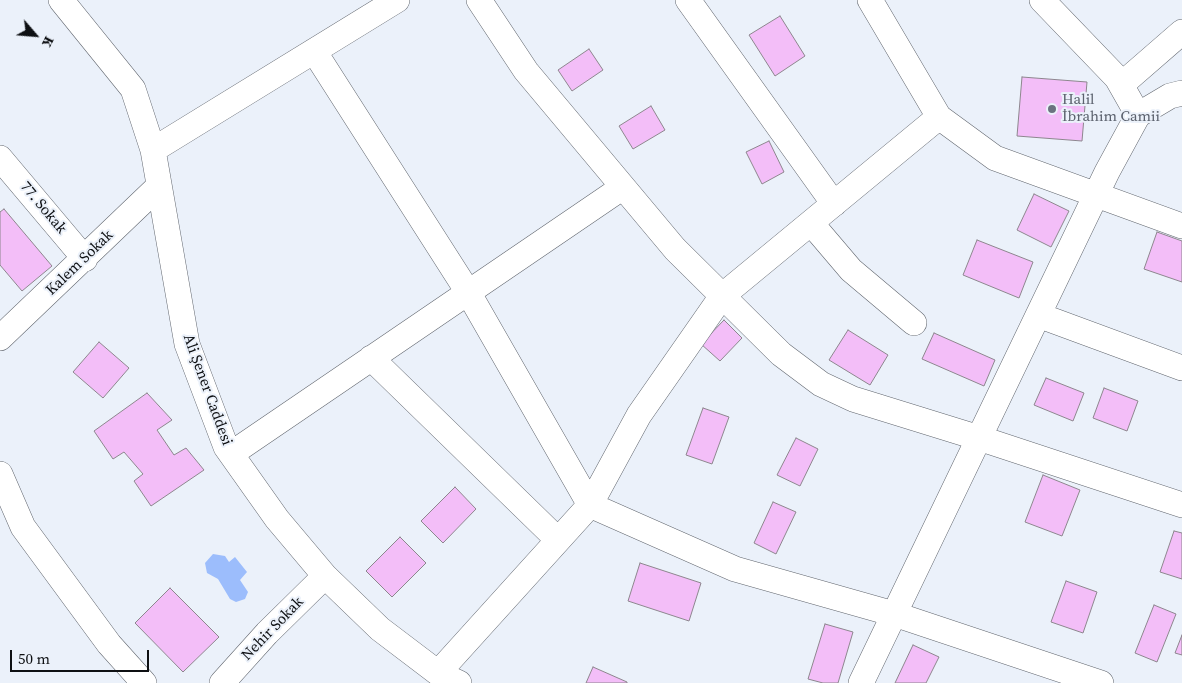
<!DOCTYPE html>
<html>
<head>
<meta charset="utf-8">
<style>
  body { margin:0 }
  #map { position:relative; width:1182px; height:683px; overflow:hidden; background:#ebf1fa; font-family:"Source Serif 4",serif }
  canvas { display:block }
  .north { position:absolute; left:10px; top:10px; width:50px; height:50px; -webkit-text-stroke:4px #ebf1fa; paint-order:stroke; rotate:117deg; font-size:14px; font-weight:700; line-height:20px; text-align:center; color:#0e1013 }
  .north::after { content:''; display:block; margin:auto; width:18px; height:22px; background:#0e1013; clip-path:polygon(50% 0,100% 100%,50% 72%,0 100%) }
  .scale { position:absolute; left:10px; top:650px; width:139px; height:22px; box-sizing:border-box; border:2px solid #0e1013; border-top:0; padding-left:6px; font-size:15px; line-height:18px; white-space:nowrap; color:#0e1013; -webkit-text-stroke:4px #ebf1fa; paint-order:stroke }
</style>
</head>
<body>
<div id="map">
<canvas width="1182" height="683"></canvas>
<div class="north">K</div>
<div class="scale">50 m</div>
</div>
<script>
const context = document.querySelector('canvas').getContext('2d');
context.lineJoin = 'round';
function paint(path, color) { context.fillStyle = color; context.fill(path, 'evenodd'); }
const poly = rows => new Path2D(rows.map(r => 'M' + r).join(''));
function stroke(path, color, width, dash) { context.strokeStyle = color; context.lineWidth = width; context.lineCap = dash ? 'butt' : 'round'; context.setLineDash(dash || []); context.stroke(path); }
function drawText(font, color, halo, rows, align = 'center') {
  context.font = font + ' "Source Serif 4",serif'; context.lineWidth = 4; context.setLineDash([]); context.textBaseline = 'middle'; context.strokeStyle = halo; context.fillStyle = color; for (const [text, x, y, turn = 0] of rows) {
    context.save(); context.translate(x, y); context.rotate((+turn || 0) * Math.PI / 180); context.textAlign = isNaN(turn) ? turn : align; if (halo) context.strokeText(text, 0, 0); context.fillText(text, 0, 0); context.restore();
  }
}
const water = poly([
  [213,554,225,556,229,562,235,557,247,572,240,580,248,592,245,599,236,602,230,599,218,579,207,573,205,563]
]);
const building = poly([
  [780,16,805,56,775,76,749,35,780,16],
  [589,49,603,70,572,91,558,70,589,49],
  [1022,77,1087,82,1082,141,1017,136,1022,77],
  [651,106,665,130,633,149,619,126,651,106],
  [769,141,784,172,762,184,746,152,769,141],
  [1034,194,1069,211,1051,247,1017,230,1034,194],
  [4,209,52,266,22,291,0,265,0,212,4,209],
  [1157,232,1182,241,1182,282,1144,269,1157,232],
  [977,240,1033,262,1019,298,963,275,977,240],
  [724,320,742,338,720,361,701,344,724,320],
  [848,330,888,355,870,385,829,360,848,330],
  [934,333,995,360,984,386,922,359,934,333],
  [99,342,129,368,103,398,73,372,99,342],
  [1046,378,1084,393,1073,421,1034,405,1046,378],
  [1104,388,1138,401,1127,431,1093,418,1104,388],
  [147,393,172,420,157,430,174,455,186,448,204,470,151,506,134,481,143,474,124,452,113,459,94,431,147,393],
  [703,408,729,417,712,464,686,455,703,408],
  [796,438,818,449,800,486,777,475,796,438],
  [1043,475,1080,490,1062,536,1025,522,1043,475],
  [455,487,476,509,443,543,421,521,455,487],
  [773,502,796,512,776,554,754,543,773,502],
  [1174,531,1182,533,1182,579,1160,572,1174,531],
  [400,537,426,563,392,597,366,571,400,537],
  [640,563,701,583,689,621,628,601,640,563],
  [1066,581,1097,592,1083,633,1051,622,1066,581],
  [170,588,219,637,183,672,135,623,170,588],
  [1154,605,1176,614,1157,662,1135,653,1154,605],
  [825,624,853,632,838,683,823,683,808,679,825,624],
  [1182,635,1182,655,1175,653,1182,635],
  [913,645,939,657,926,683,895,683,913,645],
  [593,667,627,682,627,683,586,683,593,667]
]);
const minor = poly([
  [61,0,133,89,153,150,187,344,226,447,277,519,325,576,380,629,438,673,459,683],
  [479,0,526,71,675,249,781,354,821,384,853,399,979,438,1182,505],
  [688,0,834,204],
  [870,0,939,117,995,158,1182,226],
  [1042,0,1117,78,1138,115],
  [314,51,468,292,590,505,735,569,894,614,1101,683],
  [1121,85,1182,32],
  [153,150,397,0],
  [0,158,85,259],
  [811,223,851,270,914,323],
  [1038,315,1182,368],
  [0,338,159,186],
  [371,358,558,540],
  [231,454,623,187],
  [0,474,23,527,109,644,144,683],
  [438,673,590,505,639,415,722,296,939,117],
  [222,683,267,633,325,576],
  [861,683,1107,172,1138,115,1170,96,1182,93]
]);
const markers = [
  [1052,109,5,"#6b7280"]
];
const worshipNames = [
  ["Halil",1062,100],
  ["İbrahim Camii",1062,117]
];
const streetNames = [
  ["77. Sokak",43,208,50],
  ["Kalem Sokak",80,263,-44],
  ["Ali Şener Caddesi",207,390,70],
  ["Nehir Sokak",273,629,-46]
];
paint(water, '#9cbdfc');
paint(building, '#f3bef8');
stroke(building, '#8d868e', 1);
stroke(minor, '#61666e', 26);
stroke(minor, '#fff', 25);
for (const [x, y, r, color] of markers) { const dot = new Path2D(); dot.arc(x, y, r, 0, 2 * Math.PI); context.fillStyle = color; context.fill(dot); stroke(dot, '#ebf1fa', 2); }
drawText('15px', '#5b616d', '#ebf1fa', worshipNames, 'left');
drawText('15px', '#0e1013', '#ebf1fa', streetNames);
</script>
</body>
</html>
